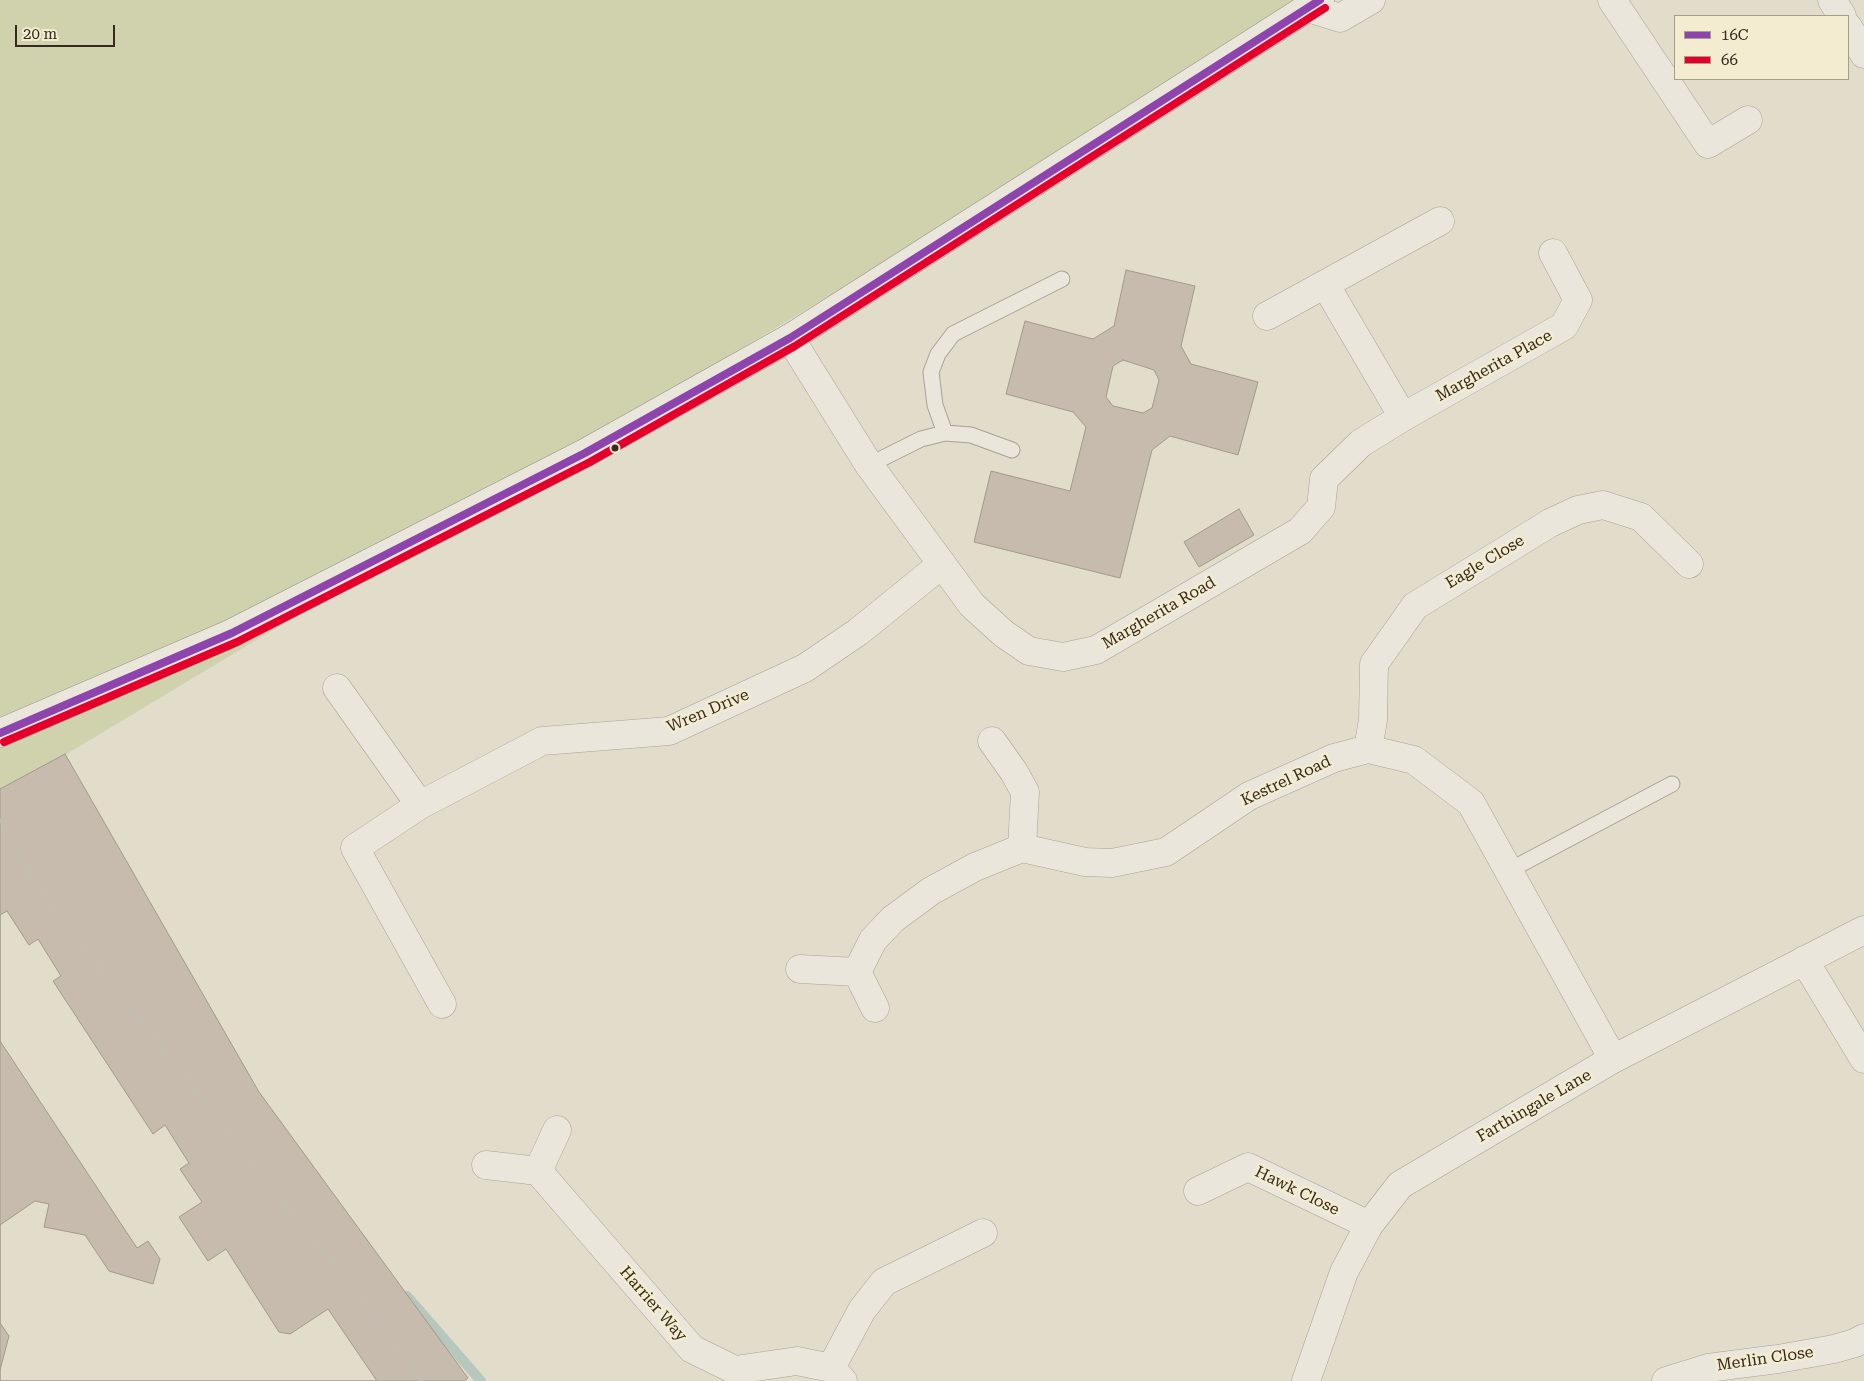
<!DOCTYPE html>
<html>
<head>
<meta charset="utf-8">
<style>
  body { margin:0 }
  #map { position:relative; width:1864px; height:1381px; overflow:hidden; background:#e2ddcb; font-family:"Roboto Serif",serif }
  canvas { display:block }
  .legend { position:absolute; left:1674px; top:15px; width:175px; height:65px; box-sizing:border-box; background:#f4ecd0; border:1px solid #a89e88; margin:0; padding:6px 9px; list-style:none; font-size:15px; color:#352a1d }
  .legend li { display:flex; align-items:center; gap:10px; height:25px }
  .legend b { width:25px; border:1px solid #a89e88 }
  .scale { position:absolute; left:15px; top:25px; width:100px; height:22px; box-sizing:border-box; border:2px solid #352a1d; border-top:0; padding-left:6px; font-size:15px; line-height:18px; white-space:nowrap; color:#352a1d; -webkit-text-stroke:4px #f4ecd0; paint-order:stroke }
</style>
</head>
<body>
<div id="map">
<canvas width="1864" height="1381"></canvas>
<ul class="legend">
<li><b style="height:6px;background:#8e44ad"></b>16C</li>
<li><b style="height:6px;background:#e4002b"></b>66</li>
</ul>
<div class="scale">20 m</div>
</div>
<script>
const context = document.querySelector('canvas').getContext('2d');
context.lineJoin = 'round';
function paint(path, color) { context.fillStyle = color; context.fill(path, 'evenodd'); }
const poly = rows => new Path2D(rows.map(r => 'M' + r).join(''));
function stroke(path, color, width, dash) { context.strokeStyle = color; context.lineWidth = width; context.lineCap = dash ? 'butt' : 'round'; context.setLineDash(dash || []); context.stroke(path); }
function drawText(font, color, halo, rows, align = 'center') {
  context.font = font + ' "Roboto Serif",serif'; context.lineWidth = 5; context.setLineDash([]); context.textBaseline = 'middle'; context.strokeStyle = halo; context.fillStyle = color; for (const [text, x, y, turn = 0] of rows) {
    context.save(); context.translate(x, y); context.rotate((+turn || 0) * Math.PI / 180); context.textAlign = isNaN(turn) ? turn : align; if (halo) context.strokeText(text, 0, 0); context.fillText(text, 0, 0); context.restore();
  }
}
const green = poly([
  [0,0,1315,0,1308,8,0,794]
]);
const stream = poly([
  [407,1296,481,1381]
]);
const building = poly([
  [1126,270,1195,286,1181,346,1191,364,1258,382,1238,455,1170,436,1152,450,1120,578,974,542,991,471,1070,491,1086,427,1073,412,1006,394,1025,321,1093,339,1114,326,1126,270],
  [1123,360,1154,370,1159,380,1152,408,1143,413,1113,406,1106,397,1113,366,1123,360],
  [1239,509,1254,535,1199,567,1184,542,1239,509],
  [65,754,259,1092,468,1378,464,1381,0,1381,0,789,65,754],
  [7,911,29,945,38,939,61,976,53,981,153,1134,165,1125,189,1163,180,1169,202,1202,179,1217,208,1261,226,1249,279,1332,290,1334,328,1309,377,1381,0,1381,0,1370,9,1336,0,1323,0,1225,35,1201,49,1204,44,1227,85,1235,109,1271,153,1284,160,1259,148,1241,137,1248,0,1041,0,915,7,911]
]);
const path = poly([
  [0,819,38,890,168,1057,380,1322,422,1381]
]);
const lane = poly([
  [945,433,935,405,931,372,938,354,953,334,1062,279],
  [869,465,921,439,945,433,971,435,1012,450],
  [1508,871,1672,784]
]);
const street = poly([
  [1612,0,1708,144,1748,120],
  [1832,0,1842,16],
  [1308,8,1340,18,1371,0],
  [1848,27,1864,54],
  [1325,284,1403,417],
  [1267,316,1440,221],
  [790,338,869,465,972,605,1004,634,1029,651,1063,657,1096,650,1300,531,1321,507,1324,479,1361,443,1403,417,1564,326,1578,300,1553,253],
  [337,688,420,805],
  [992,741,1014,772,1025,792,1022,848],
  [1368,749,1373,720,1374,664,1415,606,1550,523,1578,510,1603,505,1641,517,1689,564],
  [1804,960,1864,1059],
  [800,969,857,972,875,1008],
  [857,972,873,940,893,919,931,891,975,867,1022,848,1085,862,1112,863,1166,852,1249,796,1334,758,1368,749,1414,760,1471,803,1613,1059],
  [442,1004,355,848,420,805,542,741,669,731,805,668,858,632,942,564],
  [486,1165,538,1171,557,1130],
  [538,1171,692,1349,735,1370,797,1361,831,1368,843,1381],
  [1198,1191,1248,1167,1369,1225],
  [831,1368,862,1310,884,1282,983,1233],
  [1306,1381,1344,1272,1369,1225,1400,1185,1613,1059,1864,930],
  [1666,1381,1708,1368,1778,1359,1834,1349,1855,1343,1864,1338]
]);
const secondary = poly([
  [0,733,232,633,585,453,790,338,1320,0]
]);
const bus1 = poly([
  [0,733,232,633,585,453,790,338,1320,0]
]);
const bus2 = poly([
  [4,742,237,642,590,462,795,346,1325,8]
]);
const markers = [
  [615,448,4.5,"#352a1d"]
];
const streetNames = [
  ["Margherita Place",1494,366,-29],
  ["Eagle Close",1485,562,-31],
  ["Margherita Road",1159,613,-30],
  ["Wren Drive",708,711,-23],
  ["Kestrel Road",1286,781,-25],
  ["Farthingale Lane",1534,1106,-30],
  ["Hawk Close",1297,1191,26],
  ["Harrier Way",653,1304,49],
  ["Merlin Close",1765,1359,-8]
];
paint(green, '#cfd2ad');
stroke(stream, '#b6c7be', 10);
paint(building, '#c6bbac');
stroke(building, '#a2998b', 1);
stroke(lane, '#a7a194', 17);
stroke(street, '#a7a194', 29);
stroke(secondary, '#969184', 29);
stroke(path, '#c2beb3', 3, [4, 2.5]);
stroke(lane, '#eae6dc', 15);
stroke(street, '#eae6dc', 28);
stroke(secondary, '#eae6dc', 28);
stroke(bus1, '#8e44ad', 8);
stroke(bus2, '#e4002b', 8);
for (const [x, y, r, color] of markers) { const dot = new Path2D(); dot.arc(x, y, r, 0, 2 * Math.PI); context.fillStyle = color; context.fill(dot); stroke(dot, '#f4ecd0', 2); }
drawText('16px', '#352a1d', '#f4ecd0', streetNames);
</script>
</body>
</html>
